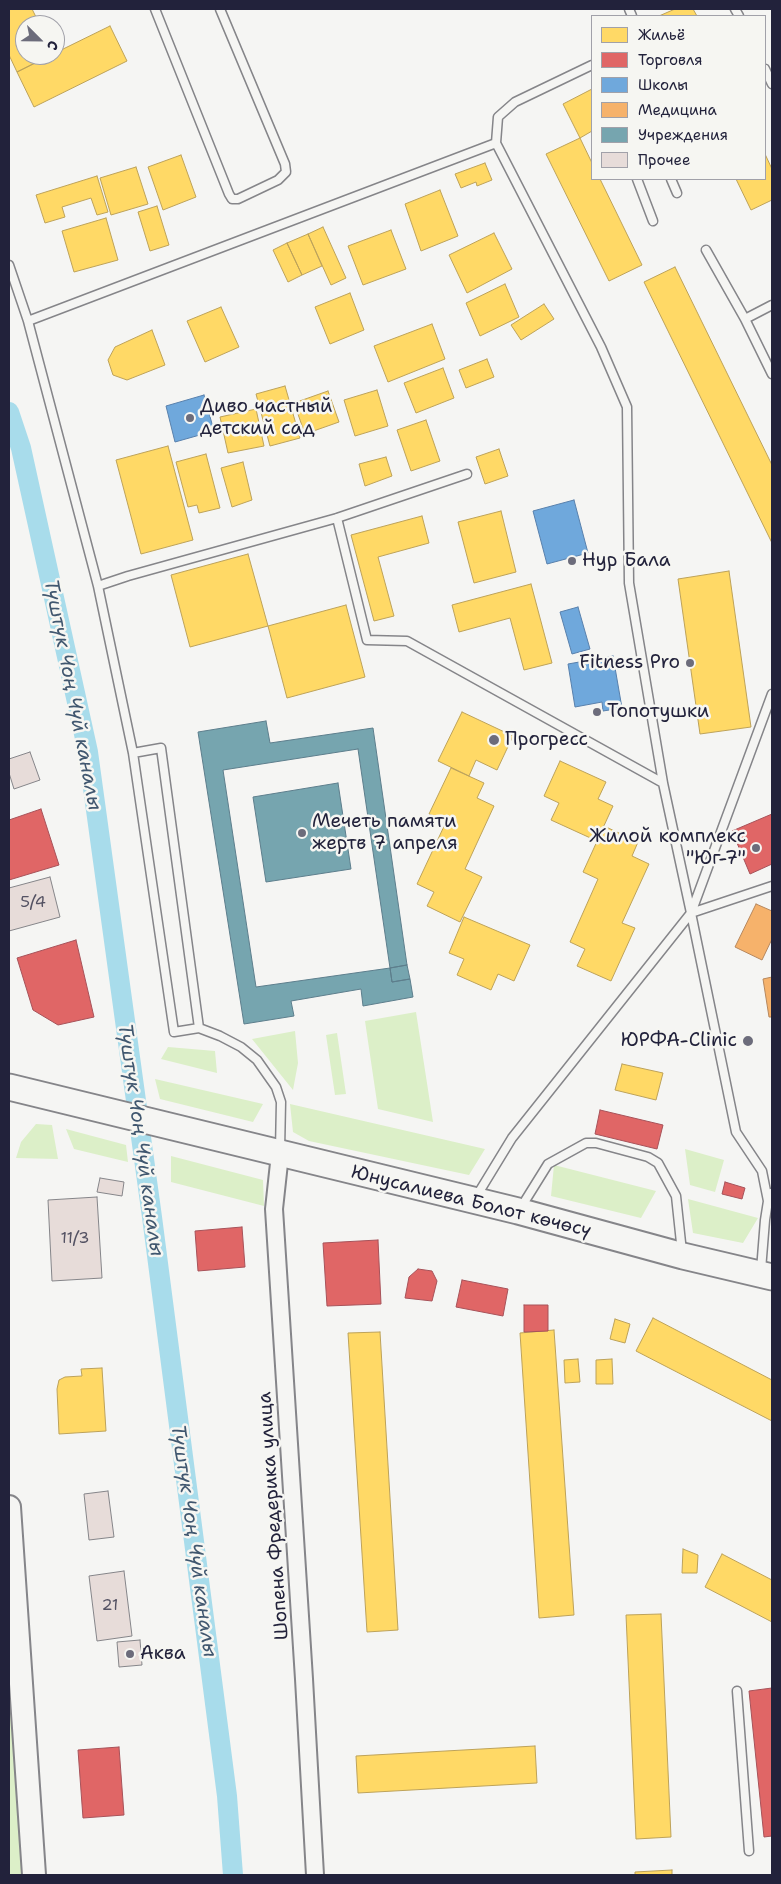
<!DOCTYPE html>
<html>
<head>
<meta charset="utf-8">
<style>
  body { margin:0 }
  #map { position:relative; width:781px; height:1884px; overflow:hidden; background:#f5f5f3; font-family:"Shantell Sans",sans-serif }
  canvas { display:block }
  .frame { position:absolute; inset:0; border:10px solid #22223b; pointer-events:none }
  .legend { position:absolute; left:591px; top:15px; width:175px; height:165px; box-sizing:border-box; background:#f6f6f2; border:1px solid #a1a1a9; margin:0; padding:6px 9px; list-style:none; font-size:15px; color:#22223b }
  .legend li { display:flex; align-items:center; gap:10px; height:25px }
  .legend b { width:25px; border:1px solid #a1a1a9 }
  .north { position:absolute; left:15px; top:15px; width:50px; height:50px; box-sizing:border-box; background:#f6f6f2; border:1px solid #a1a1a9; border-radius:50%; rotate:113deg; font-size:14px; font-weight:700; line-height:20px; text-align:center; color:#22223b }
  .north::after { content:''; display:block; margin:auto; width:18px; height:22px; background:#6c6c7b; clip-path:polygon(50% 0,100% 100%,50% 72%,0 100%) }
</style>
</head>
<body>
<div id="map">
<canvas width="781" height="1884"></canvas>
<div class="frame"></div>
<ul class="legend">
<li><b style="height:14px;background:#ffd966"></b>Жильё</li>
<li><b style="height:14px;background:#e06666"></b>Торговля</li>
<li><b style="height:14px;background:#6fa8dc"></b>Школы</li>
<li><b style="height:14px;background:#f6b26b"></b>Медицина</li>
<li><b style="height:14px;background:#76a5af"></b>Учреждения</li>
<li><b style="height:14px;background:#e7dcd9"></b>Прочее</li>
</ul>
<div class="north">С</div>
</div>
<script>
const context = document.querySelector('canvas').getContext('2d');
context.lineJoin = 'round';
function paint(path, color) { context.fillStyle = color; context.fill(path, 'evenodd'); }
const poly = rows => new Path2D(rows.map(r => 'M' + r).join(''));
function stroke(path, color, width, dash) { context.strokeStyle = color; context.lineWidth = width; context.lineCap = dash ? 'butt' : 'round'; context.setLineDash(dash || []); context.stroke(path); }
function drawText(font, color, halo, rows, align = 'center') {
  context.font = font + ' "Shantell Sans",sans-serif'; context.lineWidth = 5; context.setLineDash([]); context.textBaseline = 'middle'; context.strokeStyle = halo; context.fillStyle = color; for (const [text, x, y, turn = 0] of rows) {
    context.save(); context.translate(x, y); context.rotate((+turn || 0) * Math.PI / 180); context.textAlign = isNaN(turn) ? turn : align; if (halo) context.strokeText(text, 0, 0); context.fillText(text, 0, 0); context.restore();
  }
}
const green = poly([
  [416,1012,433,1122,378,1109,365,1021],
  [295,1031,298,1063,293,1090,252,1039],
  [337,1033,346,1094,335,1095,326,1035],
  [168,1047,215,1051,217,1073,161,1059],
  [155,1079,263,1104,253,1122,160,1099],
  [290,1104,485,1149,469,1175,309,1141,293,1132],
  [36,1124,52,1125,58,1159,16,1158,21,1142],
  [66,1129,126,1145,128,1162,74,1149],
  [685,1149,724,1160,715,1192,690,1185],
  [171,1156,263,1180,264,1206,171,1182],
  [554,1165,656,1191,641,1218,551,1196],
  [688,1199,758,1218,743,1243,693,1233],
  [9,1686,22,1875,9,1875]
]);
const homes = poly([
  [9,9,32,9,40,25,25,25,25,55,51,55,17,72,9,55,9,9],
  [675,9,693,9,697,16,659,16,675,9],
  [110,26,127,61,34,107,17,72,51,55,55,55,55,53,110,26],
  [592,89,592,131,580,138,563,104,592,89],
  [580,138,592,163,592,179,600,179,642,265,609,281,546,154,580,138],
  [765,154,772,169,772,200,751,210,736,179,765,179,765,154],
  [181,155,196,197,163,210,148,167,181,155],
  [485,163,492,180,477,186,476,182,461,188,455,174,485,163],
  [136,167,148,204,111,215,100,178,136,167],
  [97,176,108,212,97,215,91,198,62,207,65,217,45,223,36,195,97,176],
  [440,190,458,236,421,251,405,204,440,190],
  [157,206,169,245,150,251,138,212,157,206],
  [106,218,118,260,74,272,62,231,106,218],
  [323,227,346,278,331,285,308,234,323,227],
  [391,230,406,269,363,285,348,246,391,230],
  [494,233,512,269,467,293,449,255,494,233],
  [308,234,322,266,302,275,287,243,308,234],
  [287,243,302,275,288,282,273,250,287,243],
  [675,267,772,465,772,543,644,282,675,267],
  [505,284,519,317,480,336,466,303,505,284],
  [350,293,364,330,330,344,315,307,350,293],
  [544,304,554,319,521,340,511,325,544,304],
  [221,307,239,347,205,362,187,321,221,307],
  [432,324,445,359,388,382,374,346,432,324],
  [152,330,165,365,127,380,113,375,108,360,115,347,152,330],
  [487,359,494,377,466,388,459,370,487,359],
  [443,368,454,398,416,413,404,383,443,368],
  [285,386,300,438,270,446,256,394,285,386],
  [377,390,388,426,355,436,344,400,377,390],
  [328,391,339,422,305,434,294,403,328,391],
  [256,409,264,446,228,453,220,417,256,409],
  [426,420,440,461,411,471,397,430,426,420],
  [168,446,193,540,141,554,116,460,168,446],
  [499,449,508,476,485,484,476,457,499,449],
  [206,454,220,508,199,513,197,505,188,507,176,462,206,454],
  [386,457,392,476,365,486,359,464,386,457],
  [243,462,252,500,232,507,221,468,243,462],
  [501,511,516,572,474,583,458,522,501,511],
  [422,516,429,543,378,557,394,616,374,621,351,535,422,516],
  [248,554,268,626,190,647,171,575,248,554],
  [729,571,751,727,700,734,678,579,729,571],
  [531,584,552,663,524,670,510,618,459,632,452,605,531,584],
  [346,605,365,677,287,698,268,626,346,605],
  [462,712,513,736,497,770,476,760,469,776,438,761,462,712],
  [560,761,606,782,598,799,613,806,597,841,551,820,559,803,544,796,560,761],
  [451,768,484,783,477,798,494,806,465,869,482,877,460,922,427,906,434,892,417,884,446,822,429,814,451,768],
  [604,826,638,842,632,856,649,864,622,923,635,928,611,981,577,966,585,949,570,942,598,879,583,872,604,826],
  [464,917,530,945,514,981,498,974,491,990,457,975,464,959,449,953,464,917],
  [622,1064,663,1073,656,1100,615,1090,622,1064],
  [653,1318,772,1380,772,1421,636,1351,653,1318],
  [615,1319,630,1324,625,1343,610,1339,615,1319],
  [554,1330,574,1615,539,1618,520,1333,554,1330],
  [380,1332,398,1630,367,1632,348,1333,380,1332],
  [578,1359,580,1382,565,1383,564,1360,578,1359],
  [612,1359,613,1384,596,1384,596,1360,612,1359],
  [102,1368,106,1431,59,1434,57,1389,59,1380,65,1377,82,1376,81,1369,102,1368],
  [683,1549,698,1555,697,1573,682,1573,683,1549],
  [722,1554,772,1580,772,1622,705,1587,722,1554],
  [661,1614,671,1837,636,1839,626,1615,661,1614],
  [535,1746,537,1783,358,1793,356,1756,535,1746],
  [672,1870,672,1875,635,1875,635,1872,672,1870]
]);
const shops = poly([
  [41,809,59,865,9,880,9,820,41,809],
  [772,814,772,864,750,874,732,831,772,814],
  [76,940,94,1017,58,1025,33,1010,17,958,76,940],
  [600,1110,663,1125,657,1149,595,1134,600,1110],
  [725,1182,745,1188,742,1199,722,1194,725,1182],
  [242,1227,245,1267,198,1271,195,1231,242,1227],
  [378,1240,381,1304,327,1306,323,1243,378,1240],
  [418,1269,432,1271,437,1281,432,1301,405,1298,409,1277,418,1269],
  [462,1280,508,1289,503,1316,456,1307,462,1280],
  [524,1305,548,1305,548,1331,524,1332,524,1305],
  [772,1688,772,1836,764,1837,749,1691,772,1688],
  [119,1747,124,1815,83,1818,78,1750,119,1747]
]);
const schools = poly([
  [204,395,214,431,175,442,166,406,204,395],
  [574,500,588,553,547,564,533,511,574,500],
  [578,607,590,649,572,654,560,612,578,607],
  [613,656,622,708,603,711,602,702,575,707,568,664,613,656]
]);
const health = poly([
  [756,904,772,911,772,939,762,960,735,947,756,904],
  [772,977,772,1017,769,1017,763,979,772,977]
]);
const public = poly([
  [266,721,270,743,373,728,407,965,390,968,392,982,410,979,413,997,363,1006,361,989,291,1001,294,1016,244,1024,198,732,266,721],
  [358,749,390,968,256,987,223,770,358,749],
  [338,783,351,869,266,882,253,797,338,783],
  [407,965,410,979,392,982,390,968,407,965]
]);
const canal = poly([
  [9,412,21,448,88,752,152,1217,227,1796,233,1875]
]);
const building = poly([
  [30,752,40,780,14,789,9,773,9,759,30,752],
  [50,877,60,917,9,931,9,888,50,877],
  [100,1178,124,1182,122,1196,97,1192,100,1178],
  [97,1197,102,1278,52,1281,48,1200,97,1197],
  [108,1491,114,1537,89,1540,84,1494,108,1491],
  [124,1571,132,1636,97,1641,89,1576,124,1571],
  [140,1640,142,1665,119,1667,117,1642,140,1640]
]);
const service = poly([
  [155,9,229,194,232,199,238,199,278,180,286,172,285,164,220,9],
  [629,9,632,16],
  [735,9,739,16],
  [765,69,772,84],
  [637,179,653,221],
  [671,179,677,193],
  [706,250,745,319,772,374],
  [9,265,28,321,496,143,498,117,515,102,592,65],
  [745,319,772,305],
  [28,321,98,586,128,576,337,518,467,474],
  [337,518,367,640,407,641,663,783,629,583,627,407,601,347,496,143],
  [98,586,133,753],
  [663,783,691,913,736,1132,762,1171,768,1201],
  [691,913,772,694],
  [199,1028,174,1032,133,753,161,748,199,1028,220,1036,241,1047,257,1060,276,1087,281,1102,280,1150],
  [476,1197,512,1138,691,913,772,886],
  [520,1209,548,1164,586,1143,596,1143,648,1157,658,1163,676,1196,682,1252],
  [761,1270,765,1220,768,1201,772,1193],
  [737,1691,749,1851]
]);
const minor = poly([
  [280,1154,274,1209,304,1679,315,1875]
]);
const secondary = poly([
  [9,1507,34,1875]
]);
const primary = poly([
  [9,1087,518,1211,683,1256,772,1277]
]);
const markers = [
  [190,418,5,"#6c6c7b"],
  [572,561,5,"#6c6c7b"],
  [690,663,5,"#6c6c7b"],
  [597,712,5,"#6c6c7b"],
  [494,740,6,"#6c6c7b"],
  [302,833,5,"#6c6c7b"],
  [756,848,5,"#6c6c7b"],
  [748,1041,6,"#6c6c7b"],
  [130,1654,5,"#6c6c7b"]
];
const numberNames = [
  ["5/4",33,903],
  ["11/3",75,1239],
  ["21",110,1606]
];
const poiNames = [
  ["Диво частный",200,407],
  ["детский сад",200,429],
  ["Нур Бала",582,561],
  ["Fitness Pro",680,663,"right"],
  ["Топотушки",607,712],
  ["Прогресс",505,740],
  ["Мечеть памяти",312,822],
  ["жертв 7 апреля",312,844],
  ["Жилой комплекс",746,837,"right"],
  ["\"Юг-7\"",746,859,"right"],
  ["ЮРФА-Clinic",737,1041,"right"],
  ["Аква",140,1654]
];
const streetNames = [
  ["Юнусалиева Болот көчөсү",471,1202,14],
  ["Шопена Фредерика улица",274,1516,-94]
];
const waterNames = [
  ["Түштүк Чоң Чүй каналы",72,695,79],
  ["Түштүк Чоң Чүй каналы",140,1140,82],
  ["Түштүк Чоң Чүй каналы",193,1541,82]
];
paint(green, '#dcefc8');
paint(homes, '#ffd966');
stroke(homes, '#bda259', 1);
paint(shops, '#e06666');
stroke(shops, '#a75259', 1);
paint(schools, '#6fa8dc');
stroke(schools, '#5880ac', 1);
paint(health, '#f6b26b');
stroke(health, '#b6875d', 1);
paint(public, '#76a5af');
stroke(public, '#5d7e8c', 1);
stroke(canal, '#a8dceb', 20);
paint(building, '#e7dcd9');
stroke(building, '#858589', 1);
stroke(service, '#858589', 11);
stroke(minor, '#858589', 20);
stroke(secondary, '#858589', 26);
stroke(primary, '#858589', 29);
stroke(service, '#f5f5f3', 8);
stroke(minor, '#f5f5f3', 16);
stroke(secondary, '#f5f5f3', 22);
stroke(primary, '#f5f5f3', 25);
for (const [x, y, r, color] of markers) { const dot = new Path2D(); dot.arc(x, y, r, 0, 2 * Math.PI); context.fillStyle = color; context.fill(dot); stroke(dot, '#f6f6f2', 2); }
drawText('16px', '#545263', null, numberNames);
drawText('19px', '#22223b', '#f6f6f2', poiNames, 'left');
drawText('19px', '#22223b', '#f6f6f2', streetNames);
drawText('italic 20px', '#40576f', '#f6f6f2', waterNames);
</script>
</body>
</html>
